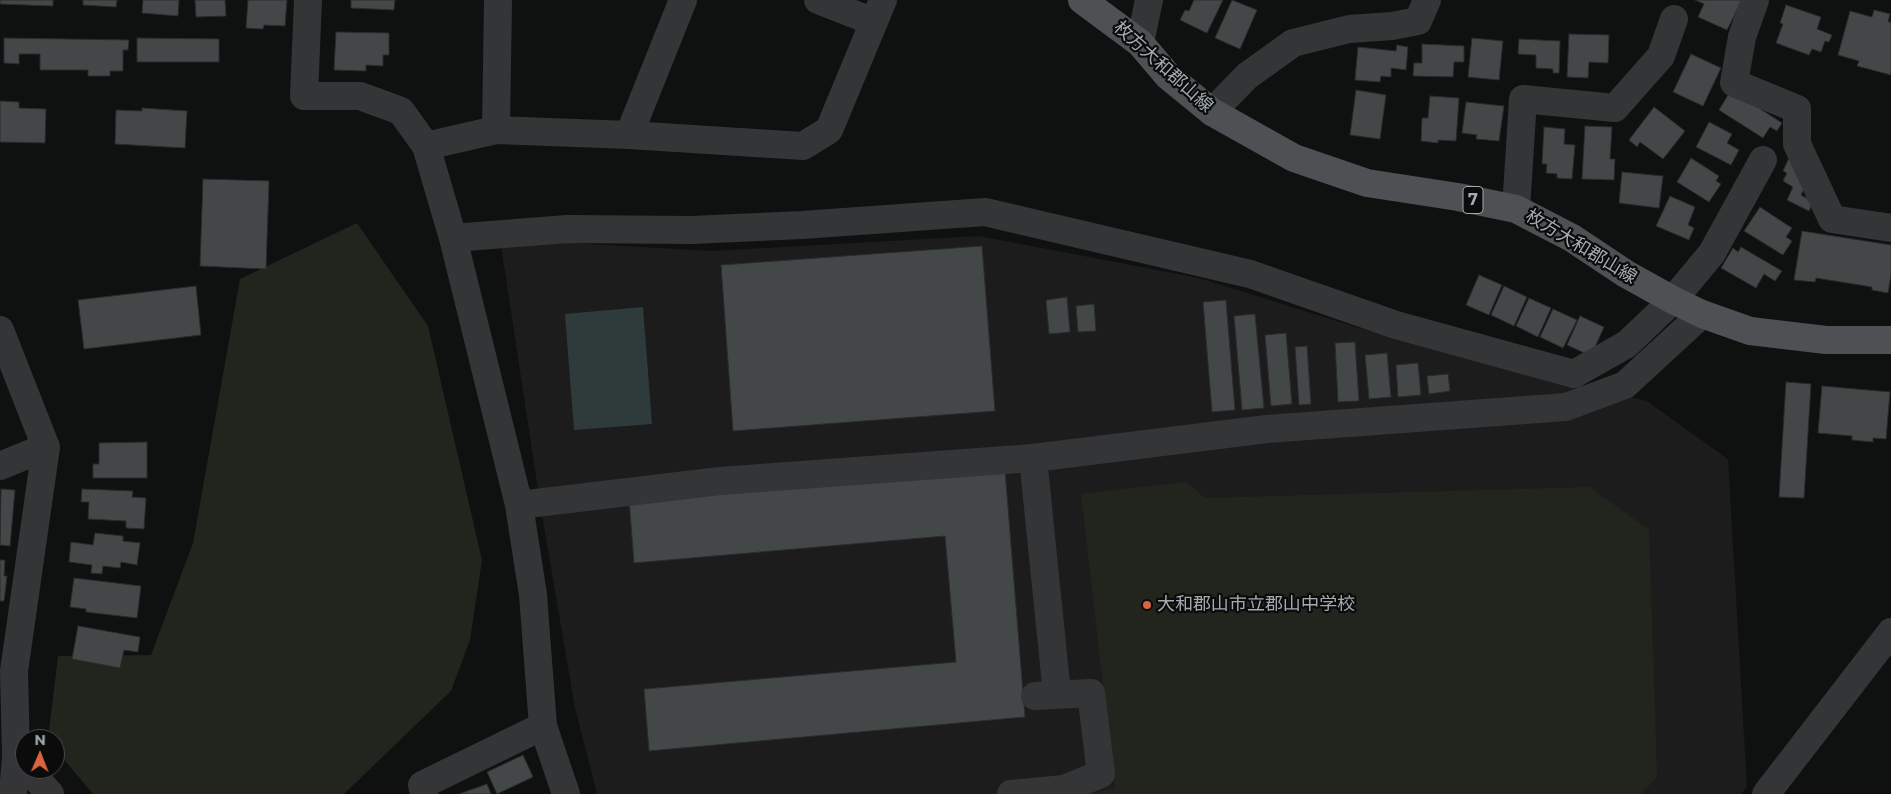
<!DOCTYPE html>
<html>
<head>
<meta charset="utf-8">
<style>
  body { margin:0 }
  #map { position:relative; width:1891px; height:794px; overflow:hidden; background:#0f1010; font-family:Montserrat,sans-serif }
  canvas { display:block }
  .north { position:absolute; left:15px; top:729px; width:50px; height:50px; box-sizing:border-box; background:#0b0b0b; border:1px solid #474b4d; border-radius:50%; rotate:1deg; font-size:14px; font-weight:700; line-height:20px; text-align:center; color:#a2acb0 }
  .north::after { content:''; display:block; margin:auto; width:18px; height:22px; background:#d9643f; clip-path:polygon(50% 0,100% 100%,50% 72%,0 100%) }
</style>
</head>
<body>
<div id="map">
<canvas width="1891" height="794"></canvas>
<div class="north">N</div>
</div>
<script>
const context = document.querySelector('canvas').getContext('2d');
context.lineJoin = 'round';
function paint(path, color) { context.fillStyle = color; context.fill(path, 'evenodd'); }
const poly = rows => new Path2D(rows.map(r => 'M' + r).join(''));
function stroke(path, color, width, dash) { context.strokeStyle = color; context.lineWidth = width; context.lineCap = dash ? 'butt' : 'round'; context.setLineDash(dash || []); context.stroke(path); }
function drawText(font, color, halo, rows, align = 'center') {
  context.font = font + ' Montserrat,"Noto Sans JP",sans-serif'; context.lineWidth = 4.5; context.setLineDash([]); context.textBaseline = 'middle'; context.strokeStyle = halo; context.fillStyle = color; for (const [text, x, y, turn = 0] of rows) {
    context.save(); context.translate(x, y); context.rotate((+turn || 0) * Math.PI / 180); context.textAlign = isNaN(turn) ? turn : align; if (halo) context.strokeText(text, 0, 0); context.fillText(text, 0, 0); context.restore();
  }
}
const built = poly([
  [979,236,1199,278,1356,327,1647,401,1728,459,1747,787,1741,794,597,794,575,708,540,503,500,239,712,251]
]);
const green = poly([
  [357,223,428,326,482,560,470,640,451,691,344,794,93,794,55,749,55,739,48,739,58,656,151,655,193,543,240,279],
  [1186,482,1205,498,1590,487,1649,530,1657,777,1641,794,1088,794,1115,788,1081,494]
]);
const water = poly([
  [643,307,652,424,574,430,565,314]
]);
const building = poly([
  [0,0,53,0,53,6,0,4,0,0],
  [83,0,117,0,116,7,83,5,83,0],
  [143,0,179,0,178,16,142,13,143,0],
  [195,0,225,0,226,16,196,17,195,0],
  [248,0,287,0,285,26,264,25,263,29,246,28,248,0],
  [351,0,395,0,394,10,351,8,351,0],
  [1194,0,1223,0,1207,33,1180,20,1185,10,1189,11,1194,0],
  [1232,0,1257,10,1240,49,1215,38,1232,0],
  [1695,0,1742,0,1727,30,1698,17,1704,4,1695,0],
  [1786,5,1821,17,1817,29,1832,35,1829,42,1825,41,1821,52,1812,49,1809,55,1776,43,1783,24,1780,23,1786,5],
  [1874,10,1890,14,1888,22,1891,22,1891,75,1857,66,1859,61,1838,55,1850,11,1872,17,1874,10],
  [336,32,389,33,389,55,383,55,383,66,366,65,366,71,334,70,336,32],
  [1569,34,1609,35,1608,63,1589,62,1588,78,1567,77,1569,34],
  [4,38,129,40,128,50,123,50,123,71,110,71,110,76,88,76,88,70,40,70,40,54,19,54,19,64,4,63,4,38],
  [137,38,219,39,219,62,137,62,137,38],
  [1472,38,1503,41,1499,80,1468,77,1472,38],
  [1519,39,1560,41,1559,73,1553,73,1553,69,1536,68,1536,55,1518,54,1519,39],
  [1422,44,1464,46,1464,62,1454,62,1453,77,1413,76,1414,63,1422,63,1422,44],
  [1397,45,1408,47,1406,70,1391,68,1391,77,1381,76,1380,82,1355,80,1358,47,1396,51,1397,45],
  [1691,54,1721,68,1703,106,1673,92,1691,54],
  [1356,90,1386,95,1380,139,1350,135,1356,90],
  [1731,90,1782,123,1777,131,1770,127,1763,138,1719,110,1731,90],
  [1430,96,1459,98,1456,141,1438,140,1438,143,1421,141,1422,118,1428,118,1430,96],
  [0,101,19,102,19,108,46,109,45,143,0,142,0,101],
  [1466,102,1504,106,1499,141,1476,139,1477,135,1462,133,1466,102],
  [1654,107,1685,131,1663,159,1640,142,1637,147,1629,140,1654,107],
  [142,108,187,111,185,148,115,144,116,110,142,111,142,108],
  [1709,122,1732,134,1727,143,1739,150,1731,165,1696,147,1709,122],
  [1585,126,1612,127,1610,159,1615,159,1614,180,1582,179,1585,126],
  [1544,127,1565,129,1564,144,1575,145,1572,179,1557,178,1557,174,1546,173,1547,164,1542,164,1544,127],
  [1691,158,1719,176,1716,181,1721,184,1709,202,1677,182,1691,158],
  [1789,158,1809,179,1801,195,1813,202,1809,211,1787,200,1793,187,1783,181,1787,173,1783,171,1789,158],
  [1622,172,1663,176,1659,208,1619,203,1622,172],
  [203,179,269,181,266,269,200,266,203,179],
  [1670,196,1695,207,1688,225,1694,228,1689,240,1656,226,1670,196],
  [1760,207,1792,228,1786,237,1792,241,1783,255,1744,231,1760,207],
  [1802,231,1891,245,1891,275,1888,293,1872,290,1872,287,1816,278,1815,282,1794,280,1802,231],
  [982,246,995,411,733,431,721,265,982,246],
  [1741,247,1782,271,1775,281,1764,274,1756,288,1721,268,1733,248,1738,252,1741,247],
  [1479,275,1502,285,1489,315,1466,305,1479,275],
  [196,286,201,335,84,349,78,300,196,286],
  [1504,286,1527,297,1514,326,1491,315,1504,286],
  [1067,297,1070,332,1049,334,1046,300,1067,297],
  [1529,298,1551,308,1538,337,1516,326,1529,298],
  [1226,300,1235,410,1212,412,1203,302,1226,300],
  [1094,304,1096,331,1078,332,1076,306,1094,304],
  [1553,309,1577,320,1563,348,1540,337,1553,309],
  [1255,314,1264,408,1242,410,1234,316,1255,314],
  [1580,316,1604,327,1591,356,1567,345,1580,316],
  [1286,333,1292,404,1271,406,1265,335,1286,333],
  [1355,342,1359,401,1338,402,1335,343,1355,342],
  [1307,346,1311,404,1299,405,1295,347,1307,346],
  [1387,353,1391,397,1369,399,1365,355,1387,353],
  [1418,363,1421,395,1398,397,1396,365,1418,363],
  [1448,374,1450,391,1429,394,1427,376,1448,374],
  [1786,382,1811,384,1804,498,1779,497,1786,382],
  [1822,386,1890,392,1886,439,1873,438,1873,442,1852,440,1852,436,1818,433,1822,386],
  [147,442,147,478,93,478,93,464,99,464,99,443,147,442],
  [1005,470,1025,717,649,751,644,689,956,662,945,536,634,563,629,499,1005,470],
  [1,489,15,490,10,546,0,545,1,489],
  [82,489,133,491,132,497,146,498,144,529,126,528,126,521,88,519,89,502,81,502,82,489],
  [95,533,123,536,123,541,140,543,137,565,121,562,120,568,103,566,102,574,91,573,92,565,69,562,71,542,93,545,95,533],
  [0,560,5,560,4,576,7,576,4,601,0,601,0,560],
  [74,578,141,586,137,618,86,612,86,609,70,607,74,578],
  [78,626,140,637,138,652,124,650,120,668,72,659,78,626],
  [523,755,533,777,497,794,487,772,523,755],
  [487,784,491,794,459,794,487,784]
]);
const minor = poly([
  [308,0,304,96,360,96,401,111,426,146,453,238,519,505,533,595,543,726,566,794],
  [818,0,874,22],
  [1755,0,1742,37,1734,83,1797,109,1797,144,1832,219,1891,228],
  [1140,43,1149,0],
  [1212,112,1247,76,1293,43,1349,29,1392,26,1418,21,1427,0],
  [496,130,498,0],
  [629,135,683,0],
  [426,146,496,130,629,135,803,146,829,130,883,0],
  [1516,209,1523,99,1615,108,1661,56,1674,19],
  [453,238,567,229,692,230,802,225,985,212,1250,274,1396,325,1574,374,1627,344,1673,300,1712,253,1763,160],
  [0,330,46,447,14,671,16,756,13,794],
  [1033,458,1267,429,1566,407,1625,385,1702,314],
  [0,466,46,447],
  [519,505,720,481,1033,458,1057,694],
  [28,769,50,794],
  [424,794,422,785,543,726],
  [1011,794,1064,789,1101,774,1091,693,1035,696],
  [1766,794,1891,632]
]);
const major = poly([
  [1082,0,1140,43,1168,76,1212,112,1294,158,1367,183,1458,197,1516,209,1572,238,1626,274,1673,300,1702,314,1750,331,1826,340,1891,340]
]);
const markers = [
  [1147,605,5,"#d9643f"]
];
const shields = [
  [1473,200,20]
];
const shieldNames = [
  ["7",1473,200]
];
const streetNames = [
  ["枚方大和郡山線",1163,67,42],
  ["枚方大和郡山線",1581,247,31]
];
const poiNames = [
  ["大和郡山市立郡山中学校",1157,605]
];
paint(built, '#1c1c1d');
paint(green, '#21251e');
paint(water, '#2f3b3b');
paint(building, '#444748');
stroke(building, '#2a2b2c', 1);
stroke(minor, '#333537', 28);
stroke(major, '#4d5154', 28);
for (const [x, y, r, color] of markers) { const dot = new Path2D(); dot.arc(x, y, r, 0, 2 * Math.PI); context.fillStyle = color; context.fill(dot); stroke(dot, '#0b0b0b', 2); }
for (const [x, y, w] of shields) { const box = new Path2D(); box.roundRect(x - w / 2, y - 13.5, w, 27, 4); context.fillStyle = '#0b0b0b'; context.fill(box); stroke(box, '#a2acb0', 1); }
drawText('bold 16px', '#a2acb0', null, shieldNames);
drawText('18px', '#a2acb0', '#0b0b0b', streetNames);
drawText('18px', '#a2acb0', '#0b0b0b', poiNames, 'left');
</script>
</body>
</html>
